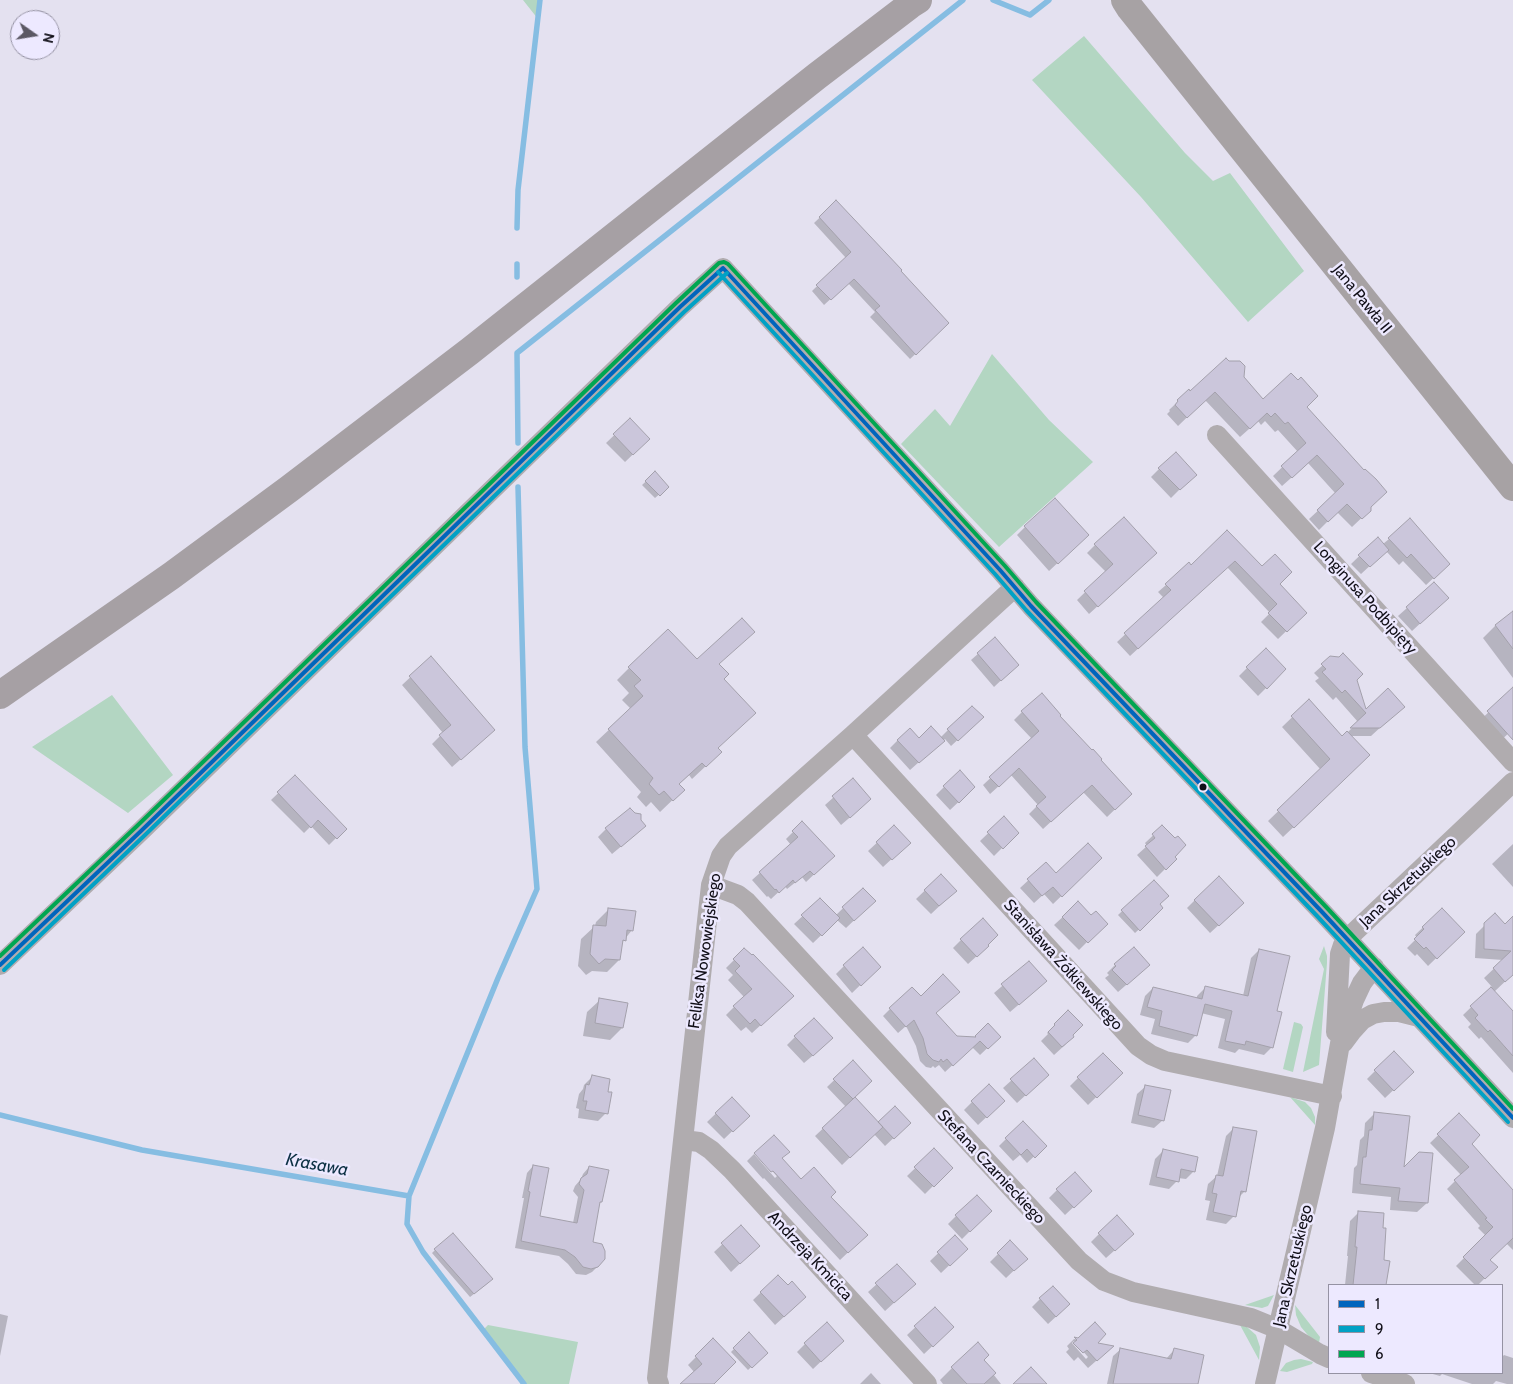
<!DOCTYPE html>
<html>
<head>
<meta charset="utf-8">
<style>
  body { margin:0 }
  #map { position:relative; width:1513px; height:1384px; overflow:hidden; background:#e4e1f0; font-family:Cabin,sans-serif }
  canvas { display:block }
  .legend { position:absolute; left:1328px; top:1284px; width:175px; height:90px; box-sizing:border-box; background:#ede9ff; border:1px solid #9592a3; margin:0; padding:6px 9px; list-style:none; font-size:15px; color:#110f18 }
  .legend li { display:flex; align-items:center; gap:10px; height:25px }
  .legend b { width:25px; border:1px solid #9592a3 }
  .north { position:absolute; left:10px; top:10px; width:50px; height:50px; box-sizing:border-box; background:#ede9ff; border:1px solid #9592a3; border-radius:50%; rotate:103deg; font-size:14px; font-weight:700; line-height:20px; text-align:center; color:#110f18 }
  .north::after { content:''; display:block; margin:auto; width:18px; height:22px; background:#5b5864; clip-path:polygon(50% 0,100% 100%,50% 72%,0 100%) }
</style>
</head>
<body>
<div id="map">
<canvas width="1513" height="1384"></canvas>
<ul class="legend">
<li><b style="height:6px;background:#0065bd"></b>1</li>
<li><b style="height:6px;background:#01a1c5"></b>9</li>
<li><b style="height:6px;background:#00a651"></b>6</li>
</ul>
<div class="north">N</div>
</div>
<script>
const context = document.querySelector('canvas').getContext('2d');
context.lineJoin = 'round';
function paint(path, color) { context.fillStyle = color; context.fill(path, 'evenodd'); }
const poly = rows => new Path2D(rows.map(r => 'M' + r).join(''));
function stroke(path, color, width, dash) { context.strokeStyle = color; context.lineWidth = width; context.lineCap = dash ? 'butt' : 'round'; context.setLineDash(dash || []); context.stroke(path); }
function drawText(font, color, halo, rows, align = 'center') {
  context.font = font + ' Cabin,sans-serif'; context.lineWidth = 5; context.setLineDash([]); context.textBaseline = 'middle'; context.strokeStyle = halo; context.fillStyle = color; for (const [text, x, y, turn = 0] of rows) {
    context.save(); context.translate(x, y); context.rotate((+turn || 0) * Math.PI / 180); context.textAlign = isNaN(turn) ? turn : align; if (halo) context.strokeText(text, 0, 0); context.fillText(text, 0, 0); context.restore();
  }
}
const green = poly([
  [523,0,540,0,538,19],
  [1084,36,1185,153,1213,181,1230,173,1304,271,1248,322,1141,197,1032,80],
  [992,354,1049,420,1093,462,999,547,901,444,935,409,950,426],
  [112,695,173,775,128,813,32,747],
  [1324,946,1327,956,1327,963,1319,1065,1303,1072,1324,969,1319,959],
  [1294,1022,1301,1024,1303,1027,1293,1072,1283,1069],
  [1290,1097,1305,1102,1311,1108,1315,1117,1315,1125],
  [1274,1295,1268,1306,1262,1308,1245,1305],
  [1295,1305,1320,1337,1319,1343,1312,1340,1301,1327,1296,1315],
  [488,1325,578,1342,569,1384,524,1384,483,1330],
  [1240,1325,1247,1327,1256,1335,1260,1347,1259,1360],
  [1301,1359,1313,1362,1312,1364,1287,1372,1280,1371,1286,1363,1294,1360]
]);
const shadow = poly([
  [836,202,942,329,910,359,870,317,875,312,848,283,824,305,812,291,846,258,814,223],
  [1243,378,1263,401,1305,407,1369,507,1370,510,1352,527,1337,512,1319,530,1309,519,1336,494,1308,463,1282,486,1273,476,1298,452,1278,430,1275,432,1265,421,1261,425,1258,421,1240,437,1205,400,1178,426,1167,414,1170,411,1169,410,1189,391,1190,392],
  [630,420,649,439,625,462,606,443],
  [1159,469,1195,474,1171,498,1151,477],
  [655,473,668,487,655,498,642,485],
  [1025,527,1079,543,1049,571,1017,535],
  [1227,532,1305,613,1278,639,1261,622,1270,613,1227,567,1130,656,1117,642,1164,598,1158,592,1166,585,1191,567],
  [1378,538,1383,544,1389,539,1441,571,1426,585,1403,561,1399,565,1386,551,1361,574,1351,564],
  [1095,545,1147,561,1089,614,1077,600,1106,572,1087,553],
  [1434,584,1439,606,1412,631,1398,616],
  [1513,613,1513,678,1483,638,1495,626],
  [995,639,1011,671,994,687,971,660],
  [1266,649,1285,669,1258,696,1239,676],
  [431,658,485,738,452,767,432,744,443,733,402,685],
  [1331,658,1356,680,1365,711,1395,714,1371,736,1350,736,1358,766,1283,837,1268,821,1321,770,1282,727,1309,701,1342,738,1358,722,1336,697,1333,700,1315,681,1319,678,1314,673],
  [697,661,718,664,722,680,717,748,708,764,692,779,689,775,678,785,683,790,660,812,651,802,646,807,637,797,641,792,596,742,631,709,622,700,629,693,617,680,629,668],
  [1508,694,1513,698,1513,729,1495,746,1475,725],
  [1022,712,1058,716,1131,794,1107,817,1083,792,1043,829,1029,814,1038,805,1011,775,990,794,983,785,1032,739,1014,720],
  [976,723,951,746,945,739,910,770,890,748,898,740,940,738,948,730],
  [295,777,345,829,329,845,311,826,304,833,271,800],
  [853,780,862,807,841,825,825,805],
  [944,787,966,795,950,810,936,795],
  [1004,818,1017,833,994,856,980,841],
  [802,823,826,863,806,882,802,877,787,889,785,886,771,899,768,896,767,897,752,880,791,845,786,839],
  [894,827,909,843,883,867,868,851],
  [1162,827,1175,859,1157,877,1137,855,1147,846,1145,843],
  [606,829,636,834,612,854,598,837],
  [1513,844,1513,887,1492,864],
  [1101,858,1053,904,1044,894,1034,903,1020,888,1046,864,1056,874],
  [941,875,947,899,931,914,916,899],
  [1154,881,1158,905,1162,908,1135,933,1118,915],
  [863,889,866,909,846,928,837,920,813,943,794,924,820,900,836,915],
  [1195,900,1234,911,1210,933,1187,908],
  [1078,903,1098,931,1079,950,1054,925],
  [1442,909,1463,932,1428,966,1417,954,1415,956,1407,948,1417,938,1415,935],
  [608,910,632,930,621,944,619,960,607,972,592,971,586,975,578,966,581,939,595,926,596,922],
  [1495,915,1505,926,1513,918,1513,974,1494,992,1513,1019,1513,1073,1481,1037,1479,1039,1468,1027,1471,1024,1463,1015,1492,987,1484,978,1503,960,1475,958,1476,934],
  [961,940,979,954,968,964,953,948],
  [744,950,784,1004,752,1033,746,1027,741,1031,726,1015,744,997,728,980,733,975,726,968],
  [1259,950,1276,1012,1272,1047,1264,1055,1239,1049,1235,1053,1218,1048,1225,1019,1201,1013,1196,1035,1188,1043,1151,1034,1155,1019,1140,1015,1145,996,1153,988,1197,999,1197,996,1206,987,1243,996,1251,958],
  [1029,963,1037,989,1010,1012,994,993],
  [1115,965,1140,973,1118,992,1105,978,1109,975,1107,973],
  [844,966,879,967,852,993,836,974],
  [600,1000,622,1028,610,1040,583,1036,587,1012],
  [890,1009,935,1014,957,1037,975,1038,988,1025,999,1037,980,1055,972,1047,945,1072,939,1065,935,1068,933,1066,931,1068,926,1067,920,1061,916,1046,906,1026,898,1033,883,1016],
  [1068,1011,1072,1035,1065,1045,1054,1055,1041,1041,1048,1034,1047,1033],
  [795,1037,824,1046,804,1063,787,1045],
  [1034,1060,1039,1083,1017,1103,1003,1088],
  [853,1062,853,1097,878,1124,901,1131,885,1146,874,1134,842,1165,815,1136,846,1107,827,1087],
  [1375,1071,1404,1080,1385,1098,1367,1079],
  [1121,1073,1088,1105,1070,1086,1078,1078],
  [592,1077,607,1093,606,1113,598,1121,578,1118,579,1109,576,1108,579,1094,583,1089,584,1085],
  [1146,1086,1163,1120,1154,1128,1131,1123,1137,1094],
  [732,1098,748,1116,724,1139,707,1122],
  [972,1102,995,1109,978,1125,964,1110],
  [1375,1113,1402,1170,1427,1203,1417,1212,1390,1210,1391,1197,1352,1193,1354,1168,1357,1165,1360,1140,1364,1136,1365,1123],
  [1459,1115,1470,1144,1513,1192,1513,1250,1506,1243,1489,1260,1496,1267,1478,1285,1475,1285,1456,1266,1486,1236,1478,1228,1480,1226,1447,1189,1461,1175,1430,1143],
  [1023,1122,1045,1146,1027,1163,1020,1155,1013,1161,999,1146],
  [1234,1128,1245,1191,1239,1197,1234,1216,1226,1224,1206,1220,1210,1201,1205,1200,1208,1184,1217,1176,1226,1136],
  [934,1150,951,1168,925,1194,907,1176],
  [1163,1151,1194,1171,1186,1179,1178,1178,1177,1181,1169,1189,1149,1185,1155,1159],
  [755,1153,781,1159,801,1181,829,1197,858,1243,840,1260,764,1178,763,1179,747,1161,754,1154,775,1178,777,1176],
  [533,1166,539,1217,573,1223,578,1197,573,1191,575,1186,581,1179,583,1174,589,1167,601,1202,598,1204,592,1243,599,1265,592,1272,586,1275,576,1274,568,1264,559,1256,515,1248,524,1198,522,1198,527,1173],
  [1057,1190,1082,1199,1065,1215,1049,1198],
  [1359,1212,1382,1261,1388,1262,1385,1285,1345,1285,1348,1256,1347,1256,1350,1221],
  [956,1216,972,1229,962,1239,948,1224],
  [741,1227,750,1254,731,1272,714,1252],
  [1099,1234,1124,1242,1106,1258,1091,1242],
  [955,1237,958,1257,941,1273,930,1261],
  [1010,1242,1026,1259,1006,1278,990,1262],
  [435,1250,488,1283,470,1297,432,1253],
  [897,1266,906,1292,885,1311,868,1292],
  [778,1276,788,1287,797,1305,775,1325,753,1300],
  [1040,1299,1061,1312,1048,1324,1032,1307],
  [935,1309,944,1335,924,1354,907,1335],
  [0,1314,8,1316,0,1356],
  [749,1334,766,1353,748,1370,731,1352],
  [1074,1339,1096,1343,1104,1354,1088,1368,1078,1357,1074,1361,1066,1352,1069,1349,1067,1346],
  [1074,1341,1088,1357,1086,1359,1072,1343],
  [713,1340,712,1384,683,1384,695,1373,688,1365],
  [805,1344,834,1349,813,1369,797,1352],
  [1121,1349,1166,1359,1174,1350,1196,1384,1107,1384,1113,1356],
  [1504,1355,1513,1358,1513,1384,1507,1384,1496,1381,1493,1384,1472,1384,1442,1374,1440,1376,1429,1373,1502,1373,1502,1357],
  [982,1360,1001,1384,943,1384,940,1380,952,1368],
  [871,1373,881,1384,860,1384]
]);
const stream = poly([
  [993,0,1030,15,1049,0],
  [517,228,518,190,540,0],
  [517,277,517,264],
  [518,443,517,353,963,0],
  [518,487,525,747,537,889,498,978,409,1196,407,1224,423,1252,524,1384],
  [0,1115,142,1150,409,1196]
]);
const building = poly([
  [836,200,902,270,901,271,949,323,916,355,875,310,880,306,854,279,831,300,816,285,851,252,819,217,836,200],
  [1226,358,1229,361,1240,361,1245,366,1244,377,1263,399,1291,373,1298,380,1301,377,1318,396,1307,407,1364,470,1365,469,1376,479,1387,492,1371,507,1371,511,1362,519,1347,504,1328,522,1317,510,1344,484,1317,455,1292,478,1281,466,1306,443,1288,422,1285,424,1275,413,1271,417,1267,413,1250,429,1215,392,1187,418,1175,405,1178,401,1177,400,1189,389,1190,391,1226,358],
  [630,418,650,439,633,455,613,434,630,418],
  [1176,452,1197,475,1180,490,1158,468,1176,452],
  [655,471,669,487,660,496,645,481,655,471],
  [1055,498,1089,535,1058,564,1024,526,1055,498],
  [1124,517,1157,553,1098,607,1084,591,1113,564,1094,544,1124,517],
  [1410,518,1450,564,1434,579,1411,554,1407,558,1388,538,1410,518],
  [1227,530,1262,566,1275,554,1292,572,1280,584,1307,613,1287,632,1268,613,1277,604,1235,561,1138,649,1124,633,1171,590,1165,584,1189,562,1191,565,1227,530],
  [1378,537,1389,550,1370,567,1358,555,1378,537],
  [1434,582,1449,598,1420,624,1406,607,1434,582],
  [1513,611,1513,649,1495,625,1513,611],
  [742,618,755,632,719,664,729,674,724,679,756,713,718,748,722,752,706,767,702,763,679,784,685,790,673,801,664,791,659,795,649,784,653,778,608,729,643,696,634,686,641,680,628,667,668,629,697,659,742,618],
  [995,637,1019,665,1001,681,977,653,995,637],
  [1266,648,1286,669,1267,689,1246,667,1266,648],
  [1343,653,1363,674,1357,680,1366,709,1388,688,1405,707,1380,728,1350,728,1366,713,1345,690,1342,693,1322,672,1326,669,1321,664,1330,656,1339,657,1343,653],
  [431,656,495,730,461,760,439,735,451,725,409,676,431,656],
  [1513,687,1513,740,1487,711,1513,687],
  [1042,693,1061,715,1060,716,1092,750,1093,749,1102,759,1101,760,1132,794,1115,810,1092,785,1051,822,1036,806,1046,797,1019,768,999,787,989,777,1039,731,1021,711,1042,693],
  [1309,699,1342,736,1347,731,1370,755,1294,828,1277,810,1330,759,1291,716,1309,699],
  [972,706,984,717,958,741,947,729,972,706],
  [931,726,945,741,919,763,897,740,910,728,919,738,931,726],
  [960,770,975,787,959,803,943,786,960,770],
  [295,775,347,829,337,839,318,820,311,828,277,792,295,775],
  [853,778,871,799,850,818,832,796,853,778],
  [630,808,635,813,641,814,641,820,646,826,621,847,605,828,630,808],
  [1004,816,1019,833,1003,849,987,832,1004,816],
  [802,821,835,856,814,875,810,871,795,883,793,880,779,893,776,889,775,890,759,872,798,837,792,831,802,821],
  [894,825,911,843,892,860,876,842,894,825],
  [1162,825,1175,838,1178,836,1186,845,1175,857,1177,859,1166,870,1145,846,1155,838,1152,834,1162,825],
  [1088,843,1102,858,1062,897,1053,887,1042,896,1027,879,1046,862,1056,873,1088,843],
  [941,874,957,891,939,906,924,890,941,874],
  [1219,876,1244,903,1219,926,1194,900,1219,876],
  [1154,880,1169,896,1160,904,1163,908,1140,931,1121,910,1154,880],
  [863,888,876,901,854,921,842,907,863,888],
  [820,898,840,918,822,936,801,915,820,898],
  [1078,901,1091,915,1096,911,1108,924,1088,943,1062,917,1078,901],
  [608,908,636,911,633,931,627,930,626,941,623,940,620,960,605,959,599,964,590,954,593,925,606,926,608,908],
  [1442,908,1465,932,1437,959,1426,947,1424,949,1414,939,1424,929,1422,927,1442,908],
  [1495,913,1505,924,1513,916,1513,975,1505,982,1493,968,1511,951,1484,949,1484,923,1495,913],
  [983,918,998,935,988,945,989,946,977,957,960,939,983,918],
  [863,947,881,967,861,986,843,965,863,947],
  [1134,947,1150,965,1127,985,1112,970,1116,966,1114,964,1134,947],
  [744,948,752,955,753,954,794,996,761,1026,755,1019,750,1024,733,1006,752,989,735,971,740,966,733,959,744,948],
  [1259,949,1290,956,1277,1011,1282,1012,1273,1048,1246,1041,1245,1045,1225,1041,1232,1011,1205,1004,1197,1036,1159,1026,1162,1011,1147,1007,1153,987,1202,999,1205,986,1248,996,1259,949],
  [1029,961,1047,981,1019,1005,1001,984,1029,961],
  [943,974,960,992,936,1013,957,1036,976,1037,975,1036,988,1023,1001,1037,988,1049,980,1041,953,1066,947,1059,943,1062,941,1059,939,1062,933,1060,927,1054,923,1038,914,1020,906,1027,889,1008,912,987,921,996,943,974],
  [1491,987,1513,1011,1513,1056,1490,1030,1488,1032,1475,1018,1478,1015,1470,1006,1491,987],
  [599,998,628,1003,623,1028,595,1023,599,998],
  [1068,1010,1083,1025,1073,1035,1074,1037,1062,1047,1048,1032,1055,1025,1054,1024,1068,1010],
  [814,1018,833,1038,813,1056,794,1036,814,1018],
  [1394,1051,1414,1072,1394,1091,1374,1070,1394,1051],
  [1103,1053,1123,1073,1097,1098,1077,1077,1103,1053],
  [1034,1058,1049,1075,1026,1096,1010,1079,1034,1058],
  [853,1060,872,1081,853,1099,855,1097,883,1127,850,1158,822,1128,853,1099,833,1079,853,1060],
  [592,1075,610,1079,608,1092,612,1092,608,1114,585,1110,587,1101,583,1101,586,1084,589,1085,592,1075],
  [989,1084,1005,1101,987,1118,971,1101,989,1084],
  [1145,1085,1171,1090,1164,1121,1138,1115,1145,1085],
  [732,1097,750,1116,733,1132,715,1113,732,1097],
  [895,1106,911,1123,894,1139,878,1122,895,1106],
  [1374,1112,1410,1116,1404,1167,1419,1152,1433,1153,1428,1203,1398,1201,1400,1188,1360,1184,1363,1157,1366,1157,1369,1130,1372,1130,1374,1112],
  [1459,1113,1480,1135,1472,1144,1513,1190,1513,1238,1490,1260,1498,1267,1485,1279,1463,1257,1493,1227,1485,1219,1487,1218,1454,1180,1469,1167,1437,1134,1459,1113],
  [1023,1121,1047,1146,1035,1158,1027,1149,1021,1155,1005,1138,1023,1121],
  [1233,1127,1257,1131,1246,1192,1241,1191,1236,1217,1213,1212,1217,1194,1212,1193,1216,1175,1223,1176,1233,1127],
  [774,1135,790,1152,782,1158,801,1179,814,1167,836,1192,831,1197,868,1235,848,1253,773,1171,771,1172,754,1153,774,1135],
  [934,1148,953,1168,934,1187,914,1167,934,1148],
  [1163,1149,1198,1157,1195,1172,1181,1169,1179,1182,1156,1177,1163,1149],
  [533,1165,549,1168,540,1216,577,1223,584,1190,579,1184,581,1178,587,1174,589,1166,609,1170,602,1202,600,1202,593,1242,602,1244,605,1251,605,1259,598,1267,591,1269,583,1267,575,1257,565,1250,521,1241,530,1192,528,1191,533,1165],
  [1075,1172,1092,1191,1074,1208,1056,1189,1075,1172],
  [977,1195,992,1211,970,1232,955,1215,977,1195],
  [1358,1211,1384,1213,1383,1228,1386,1228,1384,1260,1390,1261,1386,1285,1353,1285,1357,1247,1355,1247,1358,1211],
  [1117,1215,1134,1234,1115,1251,1098,1233,1117,1215],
  [741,1225,760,1246,740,1264,721,1243,741,1225],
  [453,1233,493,1279,474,1294,434,1249,453,1233],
  [955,1235,968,1249,950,1266,937,1252,955,1235],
  [1010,1240,1028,1259,1014,1271,997,1253,1010,1240],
  [897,1264,916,1284,894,1303,875,1283,897,1264],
  [778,1275,788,1285,792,1281,806,1297,784,1317,760,1292,778,1275],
  [1053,1286,1070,1304,1056,1317,1039,1298,1053,1286],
  [935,1307,954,1327,933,1347,914,1326,935,1307],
  [827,1322,844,1341,821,1362,804,1343,827,1322],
  [1095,1322,1106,1334,1098,1343,1114,1346,1097,1361,1087,1350,1083,1353,1073,1343,1077,1340,1074,1337,1078,1338,1095,1322],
  [749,1332,768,1353,752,1368,733,1348,749,1332],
  [713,1338,736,1362,714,1384,680,1384,702,1364,695,1356,713,1338],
  [978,1342,989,1355,984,1360,996,1373,984,1384,967,1384,951,1367,978,1342],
  [1120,1348,1171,1359,1174,1348,1204,1355,1198,1384,1113,1384,1120,1348],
  [1031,1367,1047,1384,1013,1384,1031,1367]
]);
const minor = poly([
  [1217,435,1513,762],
  [853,735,1138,1046,1151,1055,1165,1061,1332,1096],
  [711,885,738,895,747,902,1079,1261,1104,1281,1133,1292,1251,1318,1278,1329,1320,1354,1329,1358],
  [0,965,141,831,680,307,723,268,1000,570,1031,606,1323,913,1513,1118],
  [1336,1032,1340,954,1343,945,1347,939,1513,782],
  [1343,1043,1352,1031,1362,1020,1373,1014,1384,1012,1399,1012,1419,1017],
  [684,1140,699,1142,711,1150,732,1170,927,1384],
  [1371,1373,1405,1384],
  [659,1384,657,1378,708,912,711,885,721,856,728,846,853,735,1015,587],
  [1265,1384,1325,1128,1341,1038,1354,1000,1362,983,1374,967]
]);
const secondary = poly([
  [1125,0,1130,8,1513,487]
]);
const motorway = poly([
  [0,695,171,576,289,489,470,351,817,76,910,5,918,0]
]);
const bus1 = poly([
  [723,268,1000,570,1031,606,1323,913,1513,1118],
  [0,965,141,831,680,307,723,268]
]);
const bus2 = poly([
  [718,272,995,574,1026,610,1318,917,1508,1122],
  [4,970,145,835,684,312,727,273]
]);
const bus3 = poly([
  [0,956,137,826,676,303,719,263,724,262,728,264,1005,566,1036,602,1328,909,1513,1109]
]);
const markers = [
  [1203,787,4.5,"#110f18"]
];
const streetNames = [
  ["Jana Pawła II",1362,299,51],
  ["Longinusa Podbipięty",1365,598,48],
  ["Jana Skrzetuskiego",1408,882,-43],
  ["Feliksa Nowowiejskiego",705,951,-82],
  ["Stanisława Żółkiewskiego",1063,965,48],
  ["Stefana Czarnieckiego",991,1167,47],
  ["Andrzeja Kmicica",810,1256,47],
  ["Jana Skrzetuskiego",1293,1266,-77]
];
const waterNames = [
  ["Krasawa",317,1165,10]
];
paint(green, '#b3d6c2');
paint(shadow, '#0003');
stroke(stream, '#86bde2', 5.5);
paint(building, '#cbc6db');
stroke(building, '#a3a0ab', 1);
stroke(minor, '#b0acaf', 20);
stroke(secondary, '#a7a2a4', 28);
stroke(motorway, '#a6a0a4', 28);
stroke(bus1, '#0065bd', 4);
stroke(bus2, '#01a1c5', 4);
stroke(bus3, '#00a651', 4);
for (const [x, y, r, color] of markers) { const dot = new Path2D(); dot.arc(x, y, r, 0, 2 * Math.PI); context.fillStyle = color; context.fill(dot); stroke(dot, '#ede9ff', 2); }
drawText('16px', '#110f18', '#ede9ff', streetNames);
drawText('italic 18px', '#0d3145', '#ede9ff', waterNames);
</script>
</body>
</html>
